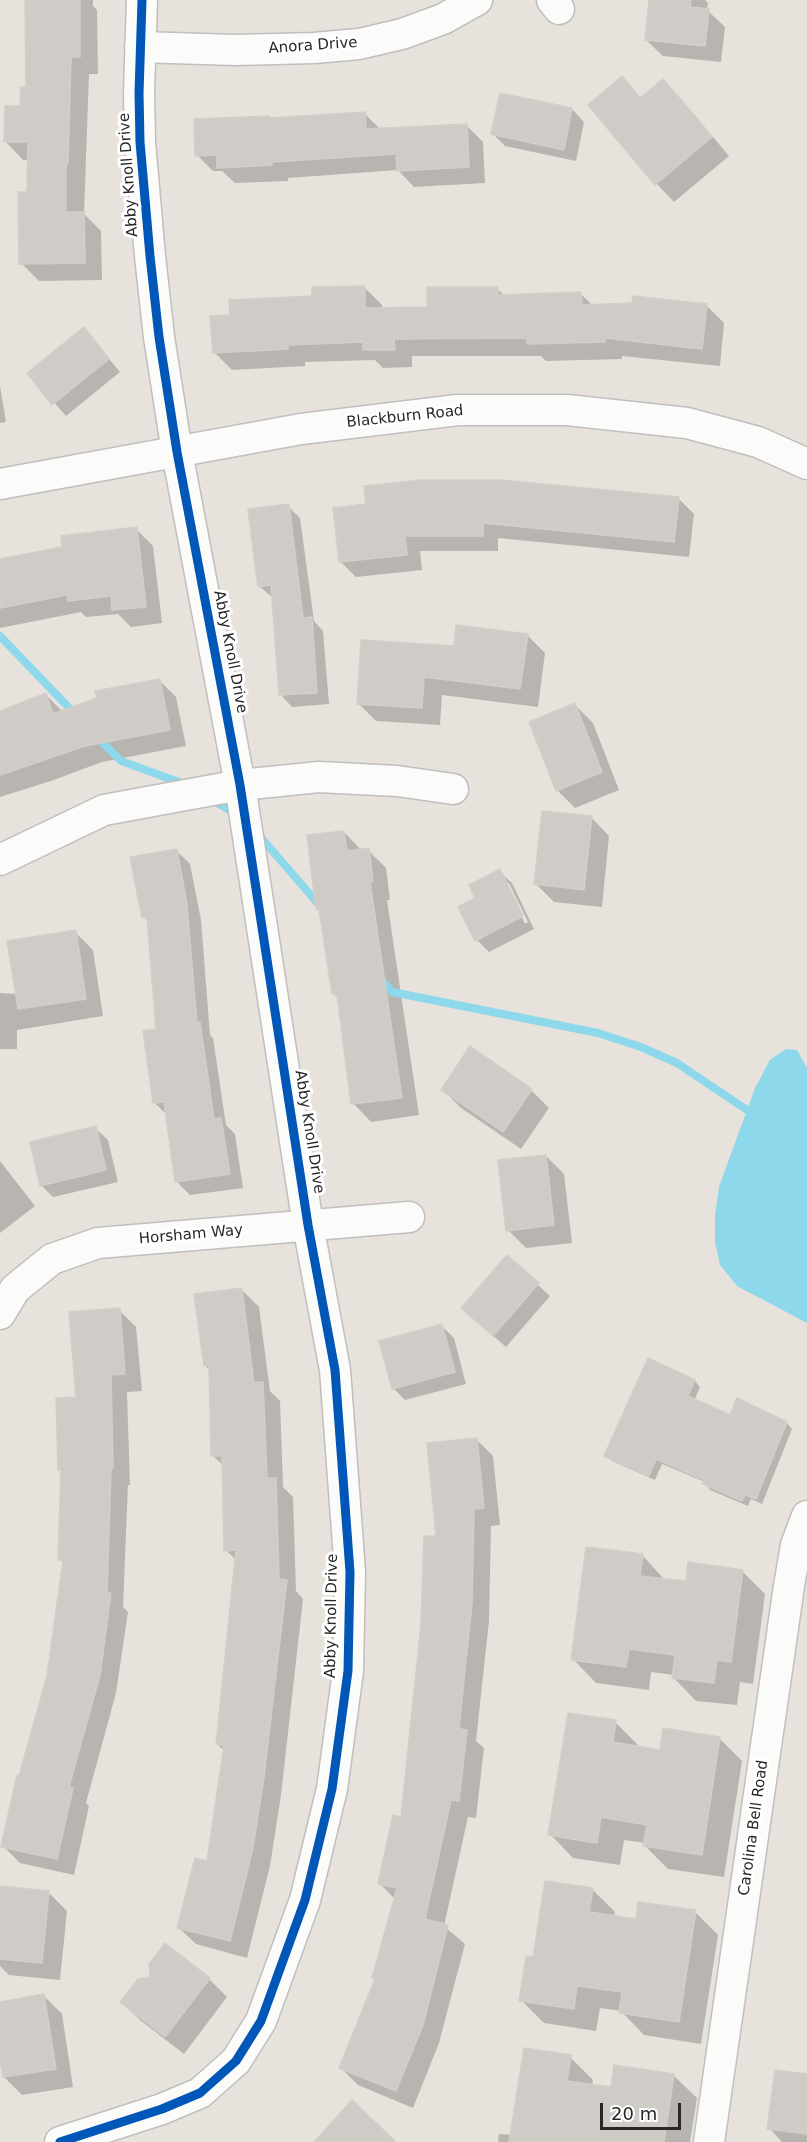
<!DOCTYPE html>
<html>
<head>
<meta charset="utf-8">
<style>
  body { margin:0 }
  #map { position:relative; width:807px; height:2142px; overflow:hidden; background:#e7e2dc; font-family:"DejaVu Sans",sans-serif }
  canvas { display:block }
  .scale { position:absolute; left:600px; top:2103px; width:81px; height:27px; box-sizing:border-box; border:3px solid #272727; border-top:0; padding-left:8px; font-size:18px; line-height:21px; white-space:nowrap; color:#272727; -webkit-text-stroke:4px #fff; paint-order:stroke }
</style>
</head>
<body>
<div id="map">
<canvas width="807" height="2142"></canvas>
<div class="scale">20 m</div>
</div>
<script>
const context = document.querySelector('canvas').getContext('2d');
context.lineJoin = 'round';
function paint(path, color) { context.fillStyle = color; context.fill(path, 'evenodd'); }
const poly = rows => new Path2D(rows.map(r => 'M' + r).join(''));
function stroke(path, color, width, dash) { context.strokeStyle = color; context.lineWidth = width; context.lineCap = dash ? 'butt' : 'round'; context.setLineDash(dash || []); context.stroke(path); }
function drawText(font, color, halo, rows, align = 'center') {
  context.font = font + ' "DejaVu Sans",sans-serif'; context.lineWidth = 6; context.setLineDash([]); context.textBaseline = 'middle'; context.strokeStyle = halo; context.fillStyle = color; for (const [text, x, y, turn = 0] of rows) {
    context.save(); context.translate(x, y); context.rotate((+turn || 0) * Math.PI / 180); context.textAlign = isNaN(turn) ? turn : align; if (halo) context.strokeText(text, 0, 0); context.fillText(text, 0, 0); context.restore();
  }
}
const water = poly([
  [786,1049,797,1050,807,1068,807,1323,737,1286,720,1265,715,1242,715,1216,719,1187,755,1088,770,1060]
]);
const shadow = poly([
  [26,0,93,0,93,6,97,10,98,74,89,74,84,214,101,231,102,280,39,281,21,263,28,193,29,160,23,160,5,141,22,108,27,88],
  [650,0,705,0,708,3,707,10,725,27,721,62,663,56,646,40],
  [622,78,642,99,663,81,681,99,729,156,674,202,657,184,590,105],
  [572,109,584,122,576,161,505,146,493,134],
  [364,113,381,130,467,126,483,142,485,183,414,187,398,170,288,178,288,181,235,183,222,171,213,171,197,155,271,120],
  [364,287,382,305,382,309,428,308,497,289,505,296,581,294,593,306,706,305,724,323,720,366,622,356,622,359,546,361,541,356,412,356,412,367,383,368,375,360,305,362,305,366,232,370,214,352,232,317],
  [84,329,120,372,66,416,29,374],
  [0,386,6,422,0,423],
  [678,498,694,514,689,557,498,538,498,551,420,551,422,570,356,577,341,562,368,505],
  [288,506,300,518,314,621,323,631,329,704,292,707,280,694,273,598,259,586],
  [136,529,153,546,162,623,131,627,118,614,86,617,81,612,0,628,0,561,64,548],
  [527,635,545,653,538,707,442,695,440,725,376,721,358,703,455,648],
  [160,681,176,697,186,746,102,762,51,781,0,797,0,726,46,695,63,712],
  [575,705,593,723,619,790,575,808,557,790],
  [591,817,609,836,602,907,554,902,536,884],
  [344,832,362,851,368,850,386,868,390,900,387,900,419,1115,371,1122,353,1103,339,999,334,994,321,912,318,909],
  [176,850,190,864,201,920,210,1035,213,1038,226,1125,235,1134,243,1188,190,1195,176,1181,167,1115,155,1103,158,1030,149,923,144,917],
  [499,871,512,883,534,929,489,952,477,940,477,898],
  [505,883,509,883,528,922,525,924],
  [75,932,93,950,103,1016,17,1030,17,1049,0,1049,0,993,17,994],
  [443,1090,531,1090,549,1108,521,1149,461,1108],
  [95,1128,108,1140,118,1182,53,1197,41,1185],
  [546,1156,564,1174,572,1243,526,1248,508,1230],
  [0,1161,35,1206,0,1233],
  [507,1257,550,1296,506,1347,475,1320],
  [242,1290,259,1307,270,1391,280,1401,283,1487,293,1497,296,1591,303,1599,281,1795,270,1866,247,1958,196,1944,178,1927,208,1863,225,1751,217,1744,237,1561,226,1550,224,1466,213,1456,210,1371,205,1365],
  [119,1310,136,1327,142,1391,127,1392,130,1485,128,1485,123,1607,128,1612,116,1693,86,1803,89,1806,74,1875,20,1863,3,1846,49,1676,64,1564,60,1559,62,1472,60,1469,78,1399],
  [441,1325,454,1338,466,1384,405,1400,393,1388],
  [648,1360,695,1381,700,1387,694,1401,731,1417,787,1423,792,1429,762,1504,751,1499,748,1506,710,1490,705,1482,662,1464,655,1480,612,1461,606,1456],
  [476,1439,493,1456,500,1525,491,1526,489,1621,476,1741,484,1748,476,1818,468,1817,444,1926,465,1944,439,2043,413,2108,358,2085,341,2068,376,1980,374,1978,395,1899,380,1884,402,1818,438,1538],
  [642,1555,665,1580,687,1583,742,1571,765,1594,753,1684,740,1682,737,1705,696,1701,673,1677,674,1675,651,1672,649,1690,596,1683,573,1659],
  [615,1722,638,1745,638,1748,661,1752,719,1738,742,1761,724,1877,668,1869,645,1846,645,1843,624,1840,620,1865,573,1858,550,1834],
  [0,1888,49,1893,67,1911,60,1980,9,1975,0,1966],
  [592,1889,615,1912,614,1917,637,1920,695,1912,718,1935,701,2044,644,2035,621,2011,600,2008,596,2031,544,2023,521,2000,534,1959],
  [165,1945,209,1979,227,1997,184,2054,140,2020,122,2002,151,1978],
  [44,1996,62,2014,73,2087,22,2095,4,2077,0,2051,0,2003],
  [570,2057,593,2080,592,2086,612,2089,673,2075,697,2098,690,2142,498,2142,499,2134,512,2135],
  [807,2076,807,2142,782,2142,769,2128]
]);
const stream = poly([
  [0,636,76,715],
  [95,735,121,761,187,785],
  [211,799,236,814],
  [257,833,321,907],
  [379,977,392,992,598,1033,641,1047,677,1063,747,1110]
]);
const building = poly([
  [25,0,80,0,80,57,71,57,68,164,66,164,66,212,84,212,85,263,19,264,18,192,27,192,28,142,4,142,5,106,20,106,21,87,26,87,25,0],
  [649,0,691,0,690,7,709,9,705,46,645,40,649,0],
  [622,76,640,98,663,79,712,137,655,185,588,105,622,76],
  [500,93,572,108,564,150,491,134,500,93],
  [365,112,366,129,467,124,469,167,397,171,396,154,272,162,272,165,217,168,217,155,195,156,194,119,270,116,270,118,365,112],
  [365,286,365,308,427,307,427,287,498,287,498,295,581,292,582,305,632,303,633,296,707,304,702,349,605,338,605,342,527,344,527,338,394,339,395,350,363,350,363,342,288,345,288,349,213,353,210,316,230,315,229,300,312,296,312,287,365,286],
  [84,327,109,359,52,405,27,373,84,327],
  [422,480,501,480,679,497,674,542,483,523,483,536,405,536,407,555,339,562,333,508,366,504,364,486,422,480],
  [289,504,303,618,312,617,317,693,279,695,271,585,258,587,248,509,289,504],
  [137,527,146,607,112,610,111,596,68,601,67,595,0,608,0,559,62,547,61,536,137,527],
  [456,625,528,634,520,689,424,677,422,708,357,704,361,640,454,646,456,625],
  [160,679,170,730,85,746,0,775,0,711,46,693,53,714,97,698,95,691,160,679],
  [575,703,602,772,556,791,529,722,575,703],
  [542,811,592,816,584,890,534,884,542,811],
  [344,831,347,851,369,848,373,882,370,882,402,1098,351,1104,337,994,332,994,319,909,316,909,307,835,344,831],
  [177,849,187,905,197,1023,200,1022,214,1119,221,1118,230,1174,175,1182,164,1102,153,1103,143,1031,156,1029,147,917,142,918,130,857,177,849],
  [500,869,523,916,475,941,458,907,475,898,469,885,500,869],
  [76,930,86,999,18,1009,7,941,76,930],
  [470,1046,532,1089,503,1132,441,1090,470,1046],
  [96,1126,106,1170,40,1186,30,1142,96,1126],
  [546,1155,554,1225,506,1231,498,1160,546,1155],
  [507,1255,539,1283,493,1336,461,1308,507,1255],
  [242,1288,254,1383,263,1382,267,1478,276,1478,279,1579,287,1580,264,1777,253,1848,230,1941,177,1928,195,1858,207,1861,224,1745,216,1744,236,1550,224,1551,222,1456,211,1456,209,1365,204,1366,194,1294,242,1288],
  [120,1308,125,1374,111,1375,113,1468,111,1469,107,1593,111,1593,100,1675,69,1787,73,1788,57,1859,1,1847,17,1775,19,1776,47,1676,63,1560,58,1560,61,1470,58,1470,56,1398,76,1397,69,1312,120,1308],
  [442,1324,455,1372,392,1389,379,1341,442,1324],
  [648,1358,695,1380,688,1396,730,1415,737,1398,787,1422,756,1499,745,1495,742,1501,703,1484,704,1480,656,1459,649,1476,604,1456,648,1358],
  [477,1438,484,1508,474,1509,472,1602,459,1729,467,1730,459,1801,451,1800,425,1919,448,1925,423,2025,396,2091,339,2068,375,1979,372,1978,397,1888,378,1884,393,1815,401,1817,421,1624,424,1536,436,1536,427,1443,477,1438],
  [586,1547,643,1554,640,1576,686,1581,688,1562,743,1570,731,1662,717,1660,714,1683,672,1678,675,1655,629,1649,626,1667,571,1660,586,1547],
  [568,1713,616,1720,613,1742,660,1750,663,1728,720,1737,702,1855,643,1846,647,1825,601,1817,597,1843,548,1835,568,1713],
  [545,1881,593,1888,589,1912,636,1919,638,1902,696,1910,679,2022,619,2013,622,1992,577,1986,574,2009,519,2001,526,1957,533,1957,545,1881],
  [0,1886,49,1891,42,1963,0,1959,0,1886],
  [165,1943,210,1978,165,2037,120,2002,138,1979,150,1977,149,1964,165,1943],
  [44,1994,56,2069,3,2077,0,2060,0,2002,44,1994],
  [524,2048,571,2055,567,2081,611,2087,614,2065,674,2074,664,2142,509,2142,524,2048],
  [775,2070,807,2074,807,2134,767,2129,775,2070],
  [352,2100,396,2142,314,2142,352,2100]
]);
const street = poly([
  [552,0,559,9],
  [140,47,235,50,314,48,359,44,402,34,443,19,477,0],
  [0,484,301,429,458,410,567,410,687,423,758,442,807,464],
  [0,860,104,810,240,785,319,777,397,781,453,789],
  [0,1314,15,1289,52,1259,98,1243,409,1217],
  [60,2142,162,2109,200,2093,236,2061,261,2021,305,1900,332,1789,348,1671,350,1572,335,1370,308,1225,240,785,177,452,159,337,150,256,140,142,139,93,142,0],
  [709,2142,789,1586,796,1545,807,1516]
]);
const cycleway = poly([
  [60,2142,162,2109,200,2093,236,2061,261,2021,305,1900,332,1789,348,1671,350,1572,335,1370,308,1225,240,785,177,452,159,337,150,256,140,142,139,93,142,0]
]);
const streetNames = [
  ["Anora Drive",313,46,-4],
  ["Abby Knoll Drive",129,175,-94],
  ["Blackburn Road",405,417,-6],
  ["Abby Knoll Drive",230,652,79],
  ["Abby Knoll Drive",309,1132,81],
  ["Horsham Way",191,1235,-5],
  ["Abby Knoll Drive",332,1616,-89],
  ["Carolina Bell Road",754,1828,-82]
];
paint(water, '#8dd8eb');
paint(shadow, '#0003');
stroke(stream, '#8dd8eb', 8);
paint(building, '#cfccc8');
stroke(building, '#d2cec8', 1.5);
stroke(street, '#c0bebe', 33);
stroke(street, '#fbfbfa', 30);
stroke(cycleway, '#0057b8', 9);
drawText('15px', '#272727', '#fff', streetNames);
</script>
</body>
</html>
